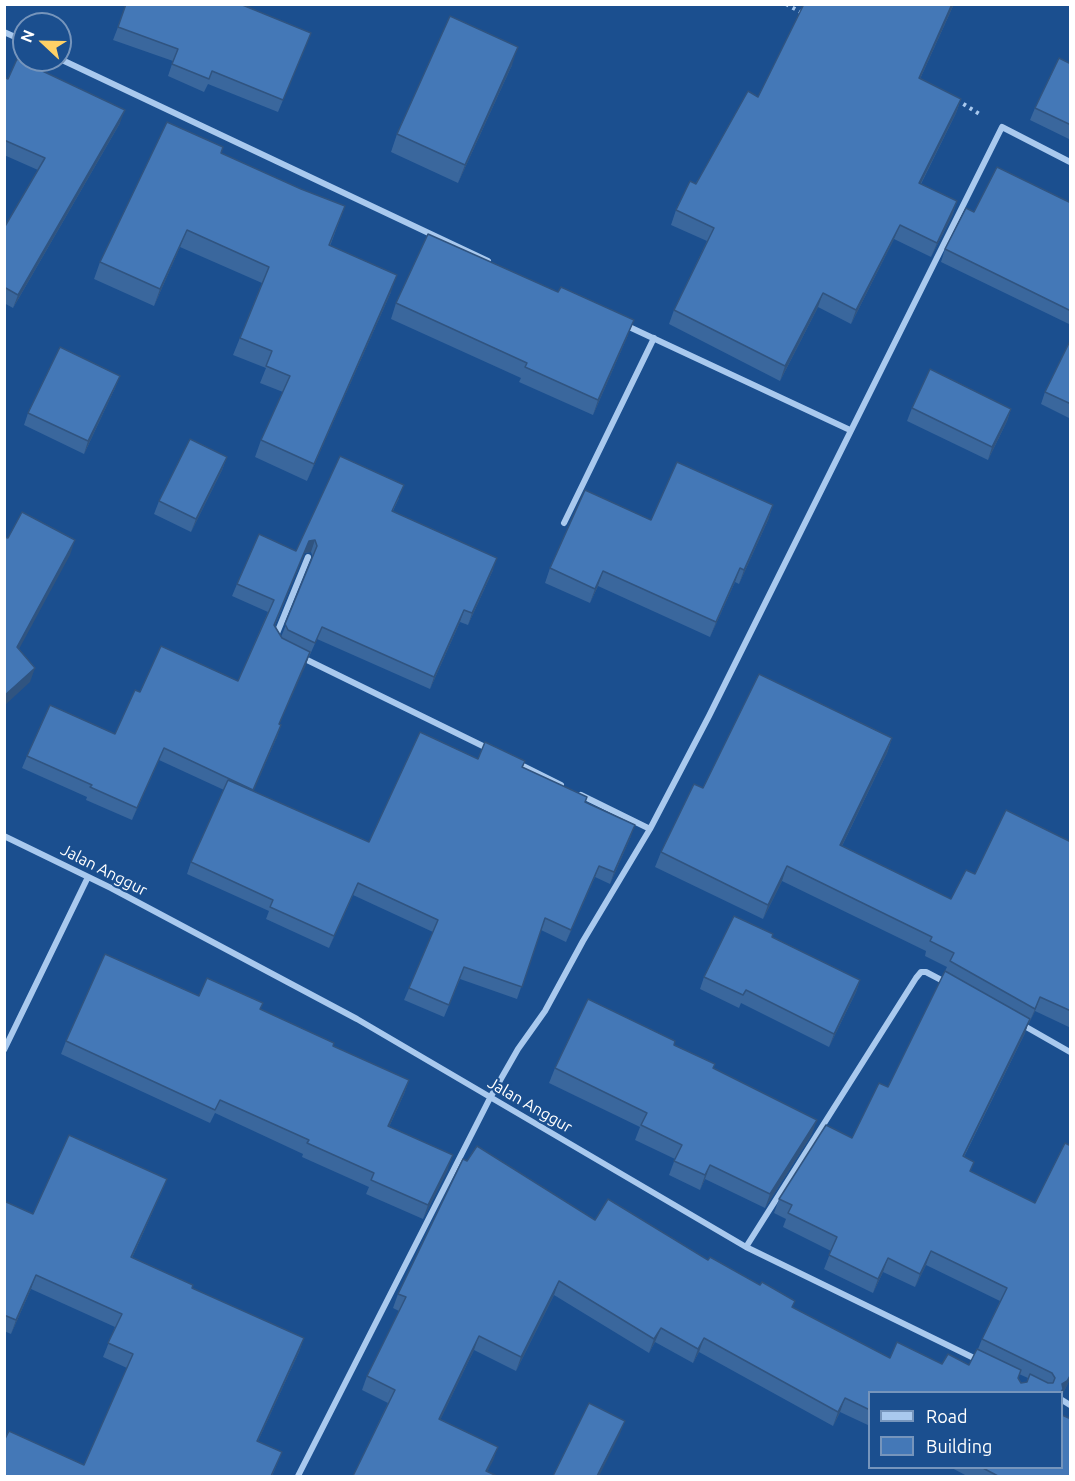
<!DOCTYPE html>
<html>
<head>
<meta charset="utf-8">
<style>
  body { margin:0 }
  #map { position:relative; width:1075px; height:1481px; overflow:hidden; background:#1b4f8f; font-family:Ubuntu,sans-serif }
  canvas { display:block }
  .frame { position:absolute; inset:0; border:6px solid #fff; pointer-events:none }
  .legend { position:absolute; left:868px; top:1391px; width:195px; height:78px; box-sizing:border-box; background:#1b4f8f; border:2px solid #7695bc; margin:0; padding:8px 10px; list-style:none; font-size:18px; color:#fff }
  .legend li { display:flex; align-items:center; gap:12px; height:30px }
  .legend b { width:30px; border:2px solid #7695bc }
  .north { position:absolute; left:12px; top:12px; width:60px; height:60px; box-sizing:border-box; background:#1b4f8f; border:2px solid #7695bc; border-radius:50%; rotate:292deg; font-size:16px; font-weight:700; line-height:24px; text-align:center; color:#fff }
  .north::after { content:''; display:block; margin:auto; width:21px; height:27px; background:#ffd166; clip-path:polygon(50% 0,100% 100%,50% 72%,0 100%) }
</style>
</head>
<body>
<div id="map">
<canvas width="1075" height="1481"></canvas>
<div class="frame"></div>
<ul class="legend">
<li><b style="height:8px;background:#a9c9ee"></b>Road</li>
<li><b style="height:16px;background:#4478b7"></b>Building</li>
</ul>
<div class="north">N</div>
</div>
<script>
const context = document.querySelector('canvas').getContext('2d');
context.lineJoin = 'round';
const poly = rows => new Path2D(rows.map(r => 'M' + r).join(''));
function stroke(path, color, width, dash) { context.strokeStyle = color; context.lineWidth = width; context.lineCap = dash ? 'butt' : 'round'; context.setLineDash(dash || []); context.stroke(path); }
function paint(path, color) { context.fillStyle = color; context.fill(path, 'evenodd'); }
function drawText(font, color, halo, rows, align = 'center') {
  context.font = font + ' Ubuntu,sans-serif'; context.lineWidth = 4.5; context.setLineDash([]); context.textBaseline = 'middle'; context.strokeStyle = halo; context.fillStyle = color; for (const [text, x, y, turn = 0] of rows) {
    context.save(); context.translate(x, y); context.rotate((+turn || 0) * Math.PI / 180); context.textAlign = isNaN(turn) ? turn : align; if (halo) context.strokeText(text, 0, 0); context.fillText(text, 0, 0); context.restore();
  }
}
const path = poly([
  [786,4,804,14],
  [957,100,981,115]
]);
const minor = poly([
  [4,32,24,41],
  [60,59,488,261],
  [625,325,850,430],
  [564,523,654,338],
  [275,638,308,557],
  [301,657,489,749],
  [517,763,561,785],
  [581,795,650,829],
  [4,836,111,888,357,1019,746,1247,978,1360],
  [1021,1024,1070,1052],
  [4,1050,88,877],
  [746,1247,916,978,921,972,926,972,947,983],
  [1062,1400,1070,1405],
  [298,1476,490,1098,518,1049,545,1011,583,941,650,829,709,716,1002,127,1070,162]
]);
const wall = poly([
  [804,4,954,4,920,79,961,99,956,113,921,184,957,201,952,216,931,257,894,239,851,324,818,307,780,381,669,324,674,310,707,241,671,225,676,210,758,97],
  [118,27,311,33,278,112,208,84,204,92,168,76,173,61,113,40],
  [1071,64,1071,140,1030,120,1035,108],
  [512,65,458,183,391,152,397,134],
  [4,77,120,123,13,308,4,303,4,228,38,170,4,155],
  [221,153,301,189,345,206,330,246,391,292,307,481,255,457,261,440,283,392,260,383,266,368,233,355,262,283,180,247,154,306,94,279,100,262],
  [1071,203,1071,325,941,262,945,249,974,212],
  [396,303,628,335,593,415,519,382,521,378,391,319],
  [1071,339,1071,419,1041,404,1045,392],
  [120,376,115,388,84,454,24,425,28,413],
  [912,408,1011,409,1007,421,988,460,907,421],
  [340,456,399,498,393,511,493,570,468,625,460,622,430,689,317,639,279,724,281,725,277,737,253,791,369,842,478,759,525,761,523,767,585,802,631,836,610,884,595,877,566,942,541,930,517,999,460,979,444,1017,404,1000,433,932,353,895,329,948,266,919,269,911,187,874,191,862,224,790,159,760,132,820,86,800,87,797,22,768,27,756,115,734,140,692,238,681,268,612,232,596,237,584,296,551],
  [311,552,313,558,281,637,275,625,304,553],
  [227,457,222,470,191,532,154,514,159,501],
  [773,505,768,520,739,584,735,582,710,637,598,586,590,603,545,583,550,568,651,520],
  [892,738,887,753,842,846,951,899,975,874,1071,842,1071,1028,1035,1011,1029,1023,1028,1023,1025,1033,964,1157,971,1172,1035,1203,1071,1146,1071,1377,1062,1395,1062,1392,870,1392,870,1426,840,1412,833,1426,699,1352,693,1363,655,1342,649,1353,554,1295,516,1371,474,1350,440,1420,498,1447,487,1472,353,1476,388,1403,362,1390,367,1376,399,1311,393,1308,398,1294,595,1220,708,1260,793,1308,890,1358,942,1364,969,1365,978,1349,982,1339,1000,1301,926,1265,915,1287,883,1272,873,1293,824,1269,831,1251,783,1227,786,1219,774,1213,779,1199,852,1138,888,1087,947,967,925,956,926,951,782,881,763,919,655,867,661,852,703,788],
  [1019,1374,1028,1378,1027,1382,1021,1383,1018,1378],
  [772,937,860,980,856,992,829,1047,741,1003,739,1008,700,989,704,977],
  [199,996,261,1009,333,1046,409,1080,404,1094,389,1127,448,1169,423,1219,366,1194,369,1187,302,1157,303,1154,215,1113,210,1123,61,1054,66,1041],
  [674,1045,713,1068,812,1134,765,1208,705,1179,700,1190,669,1175,675,1159,635,1140,640,1127,549,1083,555,1068],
  [167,1179,161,1193,132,1258,192,1288,304,1338,299,1352,258,1441,282,1452,272,1476,4,1476,84,1465,127,1368,103,1357,115,1327,31,1289,11,1334,4,1331,4,1201,33,1214],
  [950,1467,1062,1467,1071,1476,967,1476]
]);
const shadedWall = poly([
  [952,4,954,4,914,92,919,78],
  [518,47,512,65,458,183,465,165],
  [961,99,956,113,914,197,919,183],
  [125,110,120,123,13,308,18,295],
  [957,201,952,216,931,257,937,243],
  [900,225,894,239,851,324,856,310],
  [187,230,180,247,154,306,160,289],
  [397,275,391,292,307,481,314,464],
  [823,293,818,307,780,381,785,366],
  [634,320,628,335,593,415,598,400],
  [120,376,115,388,84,454,88,441],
  [1011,409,1007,421,988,460,992,447],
  [227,457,222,470,191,532,196,519],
  [773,505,768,520,739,584,744,570],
  [75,540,70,555,12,662,17,647],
  [315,540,311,552,304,553,270,637,309,541],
  [497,558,493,570,468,625,472,613],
  [740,568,735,582,710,637,716,622],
  [603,571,598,586,590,603,595,589],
  [464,610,460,622,430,689,434,677],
  [310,652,306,665,274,736,279,724],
  [35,668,30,682,4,706,4,696],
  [281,725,277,737,249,802,253,790],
  [892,738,887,753,835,860,840,845],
  [164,748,159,760,132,820,137,808],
  [635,825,631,836,610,884,614,872],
  [599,866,595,877,566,942,571,930],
  [787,866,782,881,763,919,768,905],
  [358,883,353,895,329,948,334,936],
  [860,980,856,992,829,1047,834,1034],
  [1040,997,1035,1011,1029,1023,1035,1009],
  [1030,1019,1025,1033,957,1170,963,1156],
  [409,1080,404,1094,383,1140,388,1126],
  [817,1120,812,1134,765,1208,770,1194],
  [453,1155,448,1169,423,1219,428,1205],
  [710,1165,705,1179,700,1190,705,1175],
  [167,1179,161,1193,126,1271,131,1257],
  [931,1251,926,1265,915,1287,920,1274],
  [888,1258,883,1272,873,1293,878,1279],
  [36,1275,31,1289,11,1334,16,1320],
  [559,1281,554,1295,516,1371,521,1357],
  [661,1328,655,1342,649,1353,654,1339],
  [479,1336,474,1350,434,1433,439,1419],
  [304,1338,299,1352,252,1454,257,1441],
  [704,1338,699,1352,693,1363,698,1349],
  [1071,1374,1071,1377,1062,1395,1062,1384],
  [845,1398,840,1412,833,1426,838,1412],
  [625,1421,620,1434,599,1476,597,1476],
  [498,1447,493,1461,485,1476,486,1471]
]);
const building = poly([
  [126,4,240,4,311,33,283,100,212,71,209,79,172,64,178,49,118,27,126,4],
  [804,4,952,4,919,78,961,99,919,183,957,201,937,243,900,225,856,310,823,293,785,366,674,310,714,228,676,210,690,181,696,184,748,91,758,97,804,4],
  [450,16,518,47,465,165,397,134,450,16],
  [1059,58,1071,64,1071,125,1035,108,1059,58],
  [17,59,125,110,18,295,4,287,4,228,45,158,4,140,4,77,8,79,17,59],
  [167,122,223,147,221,153,301,189,345,206,329,245,397,275,314,464,261,440,290,376,266,366,272,351,240,338,269,267,187,230,160,289,100,262,167,122],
  [997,167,1071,203,1071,311,945,249,966,208,974,212,997,167],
  [428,234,558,292,561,287,634,320,598,400,525,367,527,363,396,303,428,234],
  [1071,339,1071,404,1045,392,1071,339],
  [60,347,120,376,88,441,28,413,60,347],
  [930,369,1011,409,992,447,912,408,930,369],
  [190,439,227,457,196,519,159,501,190,439],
  [340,456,404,485,392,511,497,558,472,613,464,610,434,677,322,627,315,643,288,630,285,624,317,546,315,540,309,541,274,625,282,638,310,652,279,724,281,725,253,790,164,748,137,808,90,787,92,785,27,756,50,705,115,734,135,690,140,692,161,646,238,681,274,600,237,584,259,534,296,551,340,456],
  [677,462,773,505,744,570,740,568,716,622,603,571,595,589,550,568,585,490,651,520,677,462],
  [22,512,75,540,17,647,35,668,4,696,4,537,8,538,22,512],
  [759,674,892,738,840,845,951,899,966,870,975,874,1006,810,1071,842,1071,1011,1040,997,1035,1009,950,961,954,953,930,941,932,937,787,866,768,905,661,852,694,784,703,788,759,674],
  [420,732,478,759,485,742,525,761,522,767,587,797,585,802,635,825,614,872,599,866,571,930,545,918,522,987,464,967,449,1005,409,988,438,920,358,883,334,936,270,907,273,900,191,862,228,780,369,842,420,732],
  [734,916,773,934,772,937,860,980,834,1034,746,990,743,995,704,977,734,916],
  [105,954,199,996,207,978,263,1003,260,1009,334,1043,333,1046,409,1080,388,1126,453,1155,428,1205,371,1180,374,1173,307,1143,309,1140,220,1100,215,1110,66,1041,105,954],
  [945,971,1030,1019,963,1156,974,1162,970,1171,1035,1203,1065,1143,1071,1146,1071,1374,1067,1381,1062,1384,1063,1389,1061,1392,870,1392,870,1410,845,1398,838,1412,704,1338,698,1349,661,1328,654,1339,559,1281,521,1357,479,1336,439,1419,498,1447,486,1471,497,1476,353,1476,395,1390,367,1376,406,1297,398,1294,463,1159,467,1161,477,1146,595,1220,608,1199,708,1260,710,1257,760,1285,762,1282,795,1301,792,1307,890,1358,897,1342,942,1364,948,1354,969,1365,977,1349,1021,1370,1018,1378,1021,1383,1027,1382,1030,1374,1048,1383,1053,1383,1055,1378,1052,1373,982,1339,1007,1288,931,1251,920,1274,888,1258,878,1279,829,1255,837,1237,788,1213,792,1205,779,1199,826,1125,852,1138,879,1083,888,1087,945,971],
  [588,999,675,1041,674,1045,715,1064,713,1068,817,1120,770,1194,710,1165,705,1175,674,1161,682,1145,641,1125,647,1113,555,1068,588,999],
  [69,1135,167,1179,131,1257,193,1285,192,1288,304,1338,257,1441,282,1452,271,1476,4,1476,4,1441,9,1431,84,1465,133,1354,108,1343,122,1314,36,1275,16,1320,4,1315,4,1201,33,1214,69,1135],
  [589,1403,625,1421,597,1476,553,1476,589,1403],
  [1062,1415,1071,1419,1071,1476,998,1476,981,1467,1062,1467,1062,1415]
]);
const streetNames = [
  ["Jalan Anggur",104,870,27],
  ["Jalan Anggur",530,1105,30]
];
stroke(path, '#a9c9ee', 4, [3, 4.5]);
stroke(minor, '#a9c9ee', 6);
paint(wall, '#3a679d');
paint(shadedWall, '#305480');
paint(building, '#4478b7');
stroke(building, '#305480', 1.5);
drawText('16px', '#fff', '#1b4f8f', streetNames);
</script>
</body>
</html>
